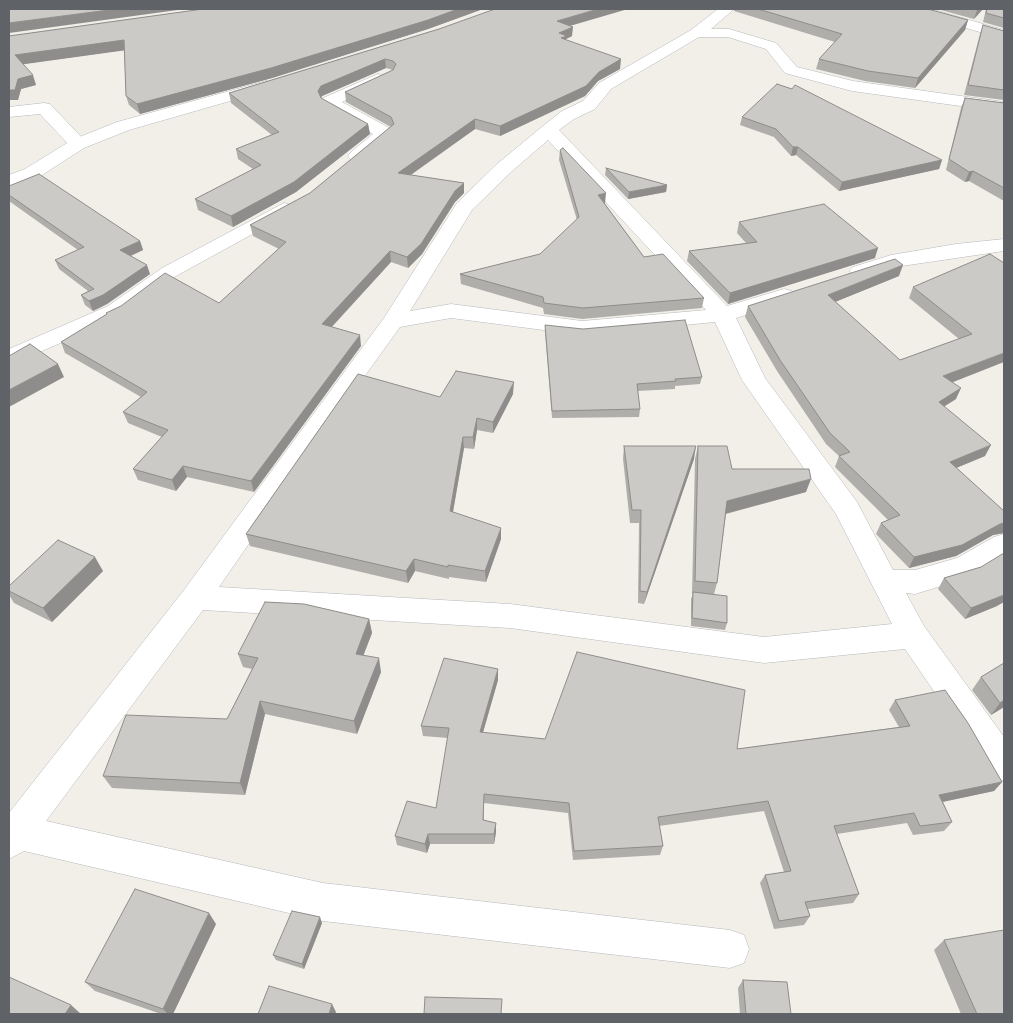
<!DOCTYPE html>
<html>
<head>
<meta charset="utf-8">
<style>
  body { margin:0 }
  #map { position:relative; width:1013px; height:1023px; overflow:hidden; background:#f1efe8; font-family:"Roboto Condensed",sans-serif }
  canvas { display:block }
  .frame { position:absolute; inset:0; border:10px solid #5f6368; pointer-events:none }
</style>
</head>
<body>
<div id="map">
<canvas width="1013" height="1023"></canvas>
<div class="frame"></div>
</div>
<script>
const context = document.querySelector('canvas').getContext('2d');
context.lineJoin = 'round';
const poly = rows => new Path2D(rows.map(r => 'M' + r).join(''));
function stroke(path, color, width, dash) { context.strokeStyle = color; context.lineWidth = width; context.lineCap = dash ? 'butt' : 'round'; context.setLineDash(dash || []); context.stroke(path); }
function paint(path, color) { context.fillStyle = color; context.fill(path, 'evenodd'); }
const street = poly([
  [718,9,734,9,711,29,729,29,776,43,797,67,853,81,1004,102,1004,112,852,91,785,73,766,49,728,37,699,37,611,89,595,109,574,119,559,130,727,306,784,289,792,291,795,296,792,301,736,318,765,378,857,502,893,570,915,570,957,558,994,537,1004,534,1004,558,974,576,915,594,906,593,924,626,1004,737,1004,781,992,776,905,649,764,663,510,628,203,610,46,821,323,883,730,930,744,935,749,949,744,963,730,968,323,921,24,851,9,859,9,813,184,590,384,318,457,203,497,164,543,126,562,111,583,101,599,83,691,30,718,9],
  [548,140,706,310,582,321,451,304,410,311,472,210,511,172,548,140],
  [451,318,582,335,715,322,742,380,836,514,892,624,764,637,510,604,219,587,349,398,400,327,451,318],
  [909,9,931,9,1004,30,1004,39,911,12,909,9],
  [378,74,386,79,384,82,342,102,391,129,394,133,363,160,351,160,348,156,351,152,373,134,323,106,321,102,323,98,378,74],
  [44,103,50,104,84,140,87,144,84,148,72,148,40,114,9,117,9,107,44,103],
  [284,203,291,205,294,209,291,213,176,276,124,316,9,365,9,349,108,306,162,268,284,203],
  [1004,239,1004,251,895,267,860,277,853,275,849,271,853,267,891,255,956,244,1004,239]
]);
const secondary = poly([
  [266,81,274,86,272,89,129,130,84,148,39,177,9,187,9,175,25,169,72,140,117,122,266,81]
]);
const wall = poly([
  [203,9,483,9,428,29,272,78,140,114,129,105,126,96,124,50,23,64,36,85,21,89,18,100,9,36],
  [734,9,928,9,968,20,965,30,915,88,865,81,816,69,819,59,835,42,734,11],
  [937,9,983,9,974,19],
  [986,9,1004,9,1004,28,983,22],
  [983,25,1004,31,1004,100,964,95,980,34],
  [570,26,572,36,566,39,566,40,620,69,598,81,585,96,500,136,475,129,411,175,464,183,464,193,455,202,422,254,408,268,391,262,332,327,361,346,254,492,187,477,176,491,138,480,133,469,162,437,128,423,123,412,141,397,65,353,61,342,106,315,106,313,219,303,279,249,253,236,250,225,310,193,391,127,346,102,345,92,393,70,386,68,322,96,321,98,368,124,370,134,296,192,233,227,198,210,195,199,253,169,238,159,236,149,272,135,231,103,229,93,439,29],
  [965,98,1004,103,1004,201,969,181,965,182,946,170,961,108],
  [742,117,942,160,939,169,839,191,796,155,791,156,774,137,740,125],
  [560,150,605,204,644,257,704,298,702,308,582,319,544,314,543,308,461,284,460,274,540,254,577,220,559,160],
  [606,168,667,185,666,192,628,199,605,175],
  [9,186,140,241,143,250,131,256,150,274,107,304,93,311,85,305,81,295,88,291,59,269,55,260,78,250,9,201],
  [739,222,875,258,728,304,687,261,689,251,746,243,737,233],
  [1004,263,952,382,956,399,944,406,985,456,956,468,1004,511,1004,533,993,535,956,556,909,568,876,534,881,523,888,520,835,467,839,456,826,444,777,371,745,317,748,306,899,276,835,302,900,360,959,339,909,298,913,287],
  [545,325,702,377,700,384,675,386,675,389,638,391,640,409,639,417,552,418,545,332],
  [513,394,493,433,477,430,474,449,464,448,453,512,501,539,486,582,449,577,449,579,415,571,408,583,250,546,246,534,440,397],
  [624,446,694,459,644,604,638,603,639,523,630,523,623,459],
  [698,446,732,469,806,492,726,514,717,583,714,594,727,623,725,630,691,626,691,599,693,594,692,594,695,459],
  [981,567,997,606,965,619,938,589,944,578],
  [103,571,52,622,14,603,9,595,9,586],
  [369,619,372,633,363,655,381,672,357,734,265,714,245,795,112,788,103,776,227,719,252,669,243,667,238,654],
  [1004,663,1004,707,991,715,972,690,981,677],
  [498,669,498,680,483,733,545,739,737,749,899,727,889,710,895,700,1002,782,994,791,943,802,952,822,944,831,913,835,907,823,837,834,859,894,853,903,808,909,810,916,804,925,774,929,760,883,765,875,784,872,764,811,659,826,663,846,660,855,573,860,568,813,484,803,484,820,496,823,496,832,494,844,430,844,427,853,397,845,395,836,436,808,448,738,423,736,421,726],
  [322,923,304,969,276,960,273,955],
  [216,924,173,1014,161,1014,95,991,85,982],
  [944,940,1004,1014,961,1014,934,950],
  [743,980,791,1014,740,1014,738,988]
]);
const shadedWall = poly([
  [116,9,185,9,9,33,9,23],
  [458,9,483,9,428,29,272,78,140,114,137,104],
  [598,9,628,9,556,30,557,21],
  [978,9,983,9,974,19,977,10],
  [968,20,965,30,915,88,918,78],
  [573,27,572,36,566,39,566,45,559,33],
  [124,40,127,50,18,65,15,55],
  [385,59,386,68,322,96,319,101,318,91,321,86],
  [621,59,620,69,598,81,585,96,500,136,500,126],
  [33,75,36,85,21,89,18,100,9,100,9,90,18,79],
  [475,119,475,129,399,183,398,173],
  [368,124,370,134,296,192,233,227,231,216],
  [793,147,798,147,796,155,791,156],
  [942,160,939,169,839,191,842,182],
  [973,171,969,181,965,182,969,172],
  [464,183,464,193,455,202,422,254,408,268,407,257,455,191],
  [667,185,666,192,628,199,629,192],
  [606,193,605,204,598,195],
  [140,241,143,250,123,259,120,250],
  [878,248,875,258,728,304,730,293],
  [390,251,391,262,324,335,322,324],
  [147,265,150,274,107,304,93,311,89,301],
  [903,265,899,276,825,306,828,295],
  [360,335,361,346,254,492,251,481],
  [1004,353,1004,362,938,388,943,376],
  [58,364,64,377,9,407,9,390],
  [514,382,513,394,493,433,493,422],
  [961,388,956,399,934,413,939,402],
  [477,418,477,430,474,449,473,437],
  [463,437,464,448,451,523,450,511],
  [991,445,985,456,944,473,950,462],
  [696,446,694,459,644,604,647,592],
  [183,466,187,477,176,491,172,480],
  [811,479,806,492,724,514,727,501],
  [1004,523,1004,533,993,535,956,556,909,568,914,557],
  [501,528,501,539,486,582,485,571],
  [95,557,103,571,52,622,43,608],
  [414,559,415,571,408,583,406,571],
  [1004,595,1004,602,997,606,965,619,971,608],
  [369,619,372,633,359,667,356,654],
  [379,658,381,672,357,734,354,721],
  [498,669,498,680,480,742,480,732],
  [1004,700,1004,707,991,715,1000,703],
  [260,701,265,714,245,795,240,783],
  [1002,782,994,791,932,804,939,795],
  [496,823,496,832,494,844,494,834],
  [428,834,430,844,427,853,425,844],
  [209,913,216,924,173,1014,168,1014,163,1009],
  [320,917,322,923,304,969,302,964],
  [332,1004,336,1012,335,1014,329,1014],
  [71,1005,81,1014,65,1014]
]);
const building = poly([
  [9,9,116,9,9,23,9,9],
  [203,9,458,9,428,20,271,68,137,104,126,96,124,40,15,55,33,75,18,79,15,90,9,90,9,36,203,9],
  [495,9,598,9,557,21,573,27,559,33,567,36,561,38,621,59,599,72,586,86,500,126,475,119,398,173,464,183,455,191,421,244,407,257,390,251,322,324,360,335,251,481,183,466,172,480,133,469,168,430,123,412,147,392,61,342,107,314,106,313,121,306,165,273,219,303,286,242,250,225,310,193,394,124,391,117,345,92,393,70,396,64,393,61,385,59,321,86,318,91,321,98,368,124,294,182,231,216,195,199,261,165,236,149,279,132,229,93,439,29,495,9],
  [758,9,928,9,968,20,918,78,868,71,819,59,842,34,758,9],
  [987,9,1004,9,1004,18,986,13,987,9],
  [983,25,1004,31,1004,90,968,85,983,25],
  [777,84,792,89,795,85,942,160,842,182,798,147,793,147,776,129,742,117,777,84],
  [965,98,1004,103,1004,188,973,171,969,172,949,159,965,98],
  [563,148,606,193,598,195,644,257,663,254,704,298,583,308,544,303,543,297,460,274,540,254,579,217,560,150,563,148],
  [606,168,667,185,629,192,606,168],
  [39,174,140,241,120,250,147,265,103,295,89,301,81,295,94,289,55,260,84,247,9,195,9,186,39,174],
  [824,204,878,248,730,293,689,251,757,242,739,222,824,204],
  [990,254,1004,263,1004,353,943,376,961,388,939,402,991,445,950,462,1004,511,1004,523,1000,524,962,545,914,557,881,523,900,515,839,456,850,452,830,433,780,360,748,306,895,259,903,265,828,295,900,360,972,334,913,287,990,254],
  [685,320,702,377,675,379,676,381,637,384,640,409,552,411,545,325,583,329,685,320],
  [30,344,58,364,9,390,9,356,30,344],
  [456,371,514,382,493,422,477,418,473,437,463,437,450,511,501,528,485,571,448,565,448,567,414,559,406,571,246,534,358,374,440,397,456,371],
  [624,446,696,446,647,592,640,591,641,510,632,510,624,446],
  [698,446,727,446,732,469,809,469,811,479,727,501,717,583,695,581,698,446],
  [58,540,95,557,43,608,9,591,9,586,58,540],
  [1004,553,1004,595,971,608,944,578,981,567,1004,553],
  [693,592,727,596,727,623,692,618,693,592],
  [265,602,304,604,369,619,356,654,379,658,354,721,260,701,240,783,103,776,126,715,227,719,258,658,238,654,265,602],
  [577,652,745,690,737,749,910,726,895,700,945,690,968,723,1002,782,939,795,952,822,920,826,914,813,834,826,859,894,805,902,810,916,779,921,765,875,791,871,768,801,658,817,663,846,574,851,569,803,484,794,483,820,496,823,494,834,428,834,425,844,395,836,407,801,436,808,449,728,421,726,444,658,498,669,480,732,545,739,577,652],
  [1004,663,1004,700,1000,703,981,677,1004,663],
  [135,889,209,913,163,1009,85,982,135,889],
  [292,911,320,917,302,964,273,955,292,911],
  [1004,930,1004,1014,977,1014,944,940,1004,930],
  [9,977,71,1005,65,1014,9,1014,9,977],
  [743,980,787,982,791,1014,746,1014,743,980],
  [269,986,332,1004,329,1014,258,1014,269,986],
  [425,997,502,999,501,1014,424,1014,425,997]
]);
stroke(street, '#b5b8bc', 1);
stroke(secondary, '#b6babf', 1);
paint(street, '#fff');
paint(secondary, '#fff');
paint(wall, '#afaeaa');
paint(shadedWall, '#8f8d8b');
paint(building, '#cccac6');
stroke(building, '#8f8d8b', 1);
</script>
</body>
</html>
